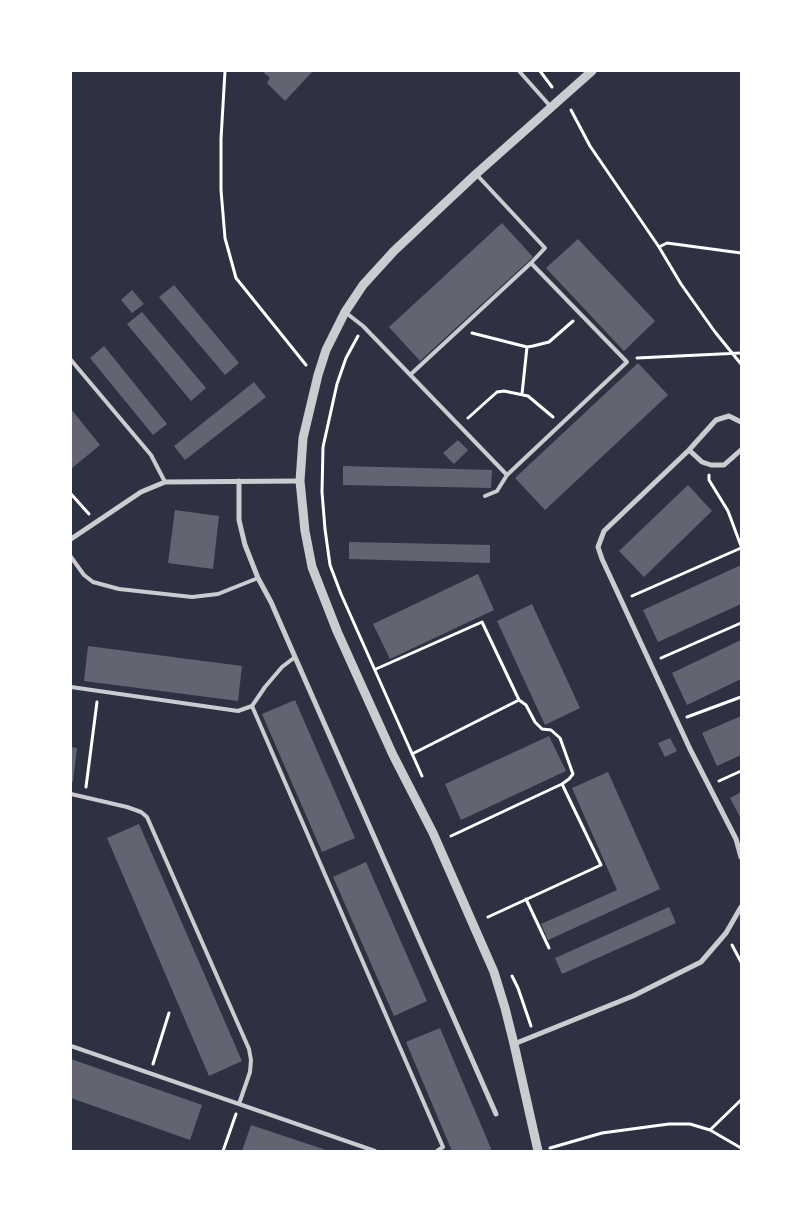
<!DOCTYPE html>
<html>
<head>
<meta charset="utf-8">
<style>
  body { margin:0 }
  #map { position:relative; width:812px; height:1222px; overflow:hidden; background:#2d3142; font-family:"Source Serif 4",serif }
  canvas { display:block }
  .frame { position:absolute; inset:0; border:72px solid #fff; pointer-events:none }
</style>
</head>
<body>
<div id="map">
<canvas width="812" height="1222"></canvas>
<div class="frame"></div>
</div>
<script>
const context = document.querySelector('canvas').getContext('2d');
context.lineJoin = 'round';
function paint(path, color) { context.fillStyle = color; context.fill(path, 'evenodd'); }
const poly = rows => new Path2D(rows.map(r => 'M' + r).join(''));
function stroke(path, color, width, dash) { context.strokeStyle = color; context.lineWidth = width; context.lineCap = dash ? 'butt' : 'round'; context.setLineDash(dash || []); context.stroke(path); }
const building = poly([
  [264,71,313,71,285,101,267,83,270,78,263,72],
  [502,223,533,257,420,361,389,327],
  [578,239,655,321,624,351,546,268],
  [174,285,239,363,225,375,159,297],
  [132,290,144,304,132,313,121,300],
  [142,312,206,388,191,401,127,324],
  [104,346,167,424,153,435,90,358],
  [638,363,668,395,545,510,515,478],
  [254,382,266,397,185,460,174,446],
  [71,409,100,445,71,469],
  [458,440,468,450,454,464,443,453],
  [343,466,492,470,491,488,343,485],
  [688,485,712,511,644,577,619,551],
  [175,510,219,516,213,569,168,563],
  [349,542,490,545,490,563,349,559],
  [741,565,741,604,658,642,643,610],
  [478,574,494,610,390,659,373,624],
  [532,604,580,708,545,725,497,621],
  [741,640,741,679,687,705,672,673],
  [88,646,242,666,238,701,84,681],
  [295,700,355,838,322,852,262,714],
  [741,716,741,755,717,766,702,733],
  [549,736,566,771,461,820,445,784],
  [670,738,677,751,665,757,658,743],
  [71,747,77,748,73,782,71,782],
  [608,772,660,889,548,940,541,924,617,890,572,788],
  [741,792,741,819,730,798],
  [139,824,242,1061,209,1076,107,838],
  [366,862,427,1001,394,1016,333,877],
  [669,907,676,923,562,974,555,958],
  [440,1028,492,1151,452,1151,406,1042],
  [71,1059,202,1105,190,1140,71,1098],
  [251,1125,326,1150,326,1151,242,1151]
]);
const path = poly([
  [225,71,221,139,221,190,225,238,236,278,306,365],
  [540,71,552,87],
  [571,110,590,146,659,247,681,284,715,332,741,364],
  [659,247,667,243,741,253],
  [472,333,527,347,533,346,549,342,573,321],
  [358,336,346,358,337,384,323,447,322,492,325,529,330,565,341,594,422,776],
  [637,358,741,353],
  [522,394,527,347],
  [468,418,497,392,504,391,528,396,553,417],
  [709,475,709,480,728,511,741,546],
  [71,494,89,514],
  [632,596,741,548],
  [661,658,741,623],
  [376,669,482,622,519,700,412,754],
  [519,700,526,705,535,722,542,729,551,730,560,738,573,774,569,779,562,784],
  [687,717,741,697],
  [719,781,741,771],
  [86,787,97,702],
  [451,836,562,784,601,865,488,917],
  [526,899,549,948],
  [732,945,741,962],
  [512,976,518,988,531,1026],
  [153,1064,169,1013],
  [710,1130,741,1100],
  [550,1148,602,1133,669,1124,690,1124,710,1130,741,1148],
  [223,1151,236,1114]
]);
const service = poly([
  [519,71,551,107],
  [345,312,363,326,507,475,627,362,531,263,545,248,476,174],
  [71,360,151,455,165,482],
  [410,375,531,263],
  [485,496,497,491,507,475],
  [71,557,84,575,93,582,119,589,192,597,218,594,258,578],
  [295,657,282,667,265,687,252,706,443,1147,437,1151],
  [71,687,238,711,252,706],
  [71,794,127,807,141,812,147,817,249,1049,251,1060,250,1072,239,1104],
  [71,1046,375,1151]
]);
const minor = poly([
  [741,422,729,416,716,420,689,450,604,531,598,547,602,559,690,749,736,839,741,857],
  [689,450,702,462,711,465,724,465,741,450],
  [239,481,239,520,245,545,258,578,271,602,295,657,496,1114],
  [71,539,141,492,165,482,300,481],
  [514,1044,633,996,701,962,726,933,741,907]
]);
const tertiary = poly([
  [538,1151,514,1044,505,1008,494,972,433,833,393,755,364,691,337,631,312,567,305,531,300,481,303,438,318,375,326,350,345,312,363,285,394,251,476,174,592,71]
]);
paint(building, '#626471');
stroke(path, '#fff', 3);
stroke(service, '#caccd0', 4);
stroke(minor, '#caccd0', 5);
stroke(tertiary, '#caccd0', 9);
</script>
</body>
</html>
